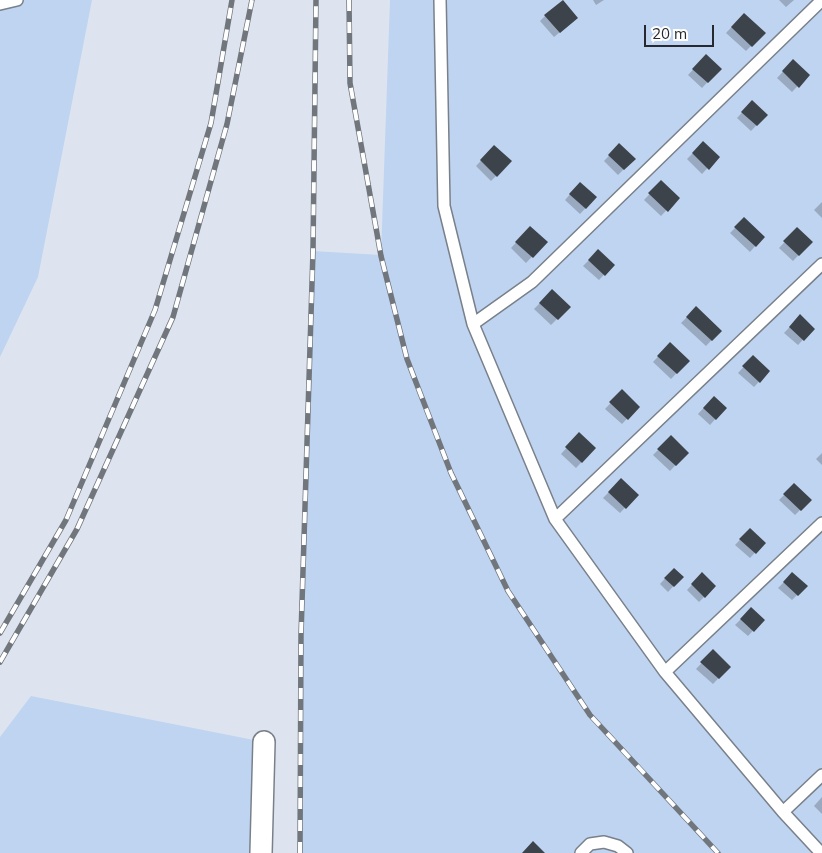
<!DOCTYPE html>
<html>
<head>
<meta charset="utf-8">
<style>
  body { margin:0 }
  #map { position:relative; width:822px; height:853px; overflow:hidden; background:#dde4ef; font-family:Mulish,sans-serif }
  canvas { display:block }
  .scale { position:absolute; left:644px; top:25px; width:70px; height:22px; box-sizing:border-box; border:2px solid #26292d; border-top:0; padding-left:6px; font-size:15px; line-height:18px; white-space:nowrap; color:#26292d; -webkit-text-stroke:4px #fff; paint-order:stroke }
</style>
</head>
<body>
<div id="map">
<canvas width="822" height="853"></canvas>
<div class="scale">20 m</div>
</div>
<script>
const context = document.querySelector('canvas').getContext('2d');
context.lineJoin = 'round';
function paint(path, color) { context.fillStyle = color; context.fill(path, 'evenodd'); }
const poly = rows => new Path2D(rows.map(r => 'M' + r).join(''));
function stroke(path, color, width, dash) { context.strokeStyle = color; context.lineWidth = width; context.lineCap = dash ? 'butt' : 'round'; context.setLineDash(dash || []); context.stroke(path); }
const green = poly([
  [0,0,92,0,38,277,0,357],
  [390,0,822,0,822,853,300,853,301,635,313,251,381,255],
  [31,696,264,742,261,853,0,853,0,737]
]);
const shadow = poly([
  [593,0,604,0,596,5],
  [779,0,794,0,786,7],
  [744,14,764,33,746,51,726,33],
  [545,16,571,23,554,37,540,21],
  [706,56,720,69,702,88,688,75],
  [793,61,808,75,792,92,777,78],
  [752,102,766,115,751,131,737,118],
  [703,143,718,157,702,174,687,159],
  [619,145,634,159,618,175,604,161],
  [494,147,510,162,491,181,476,166],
  [661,182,678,198,661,216,644,200],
  [580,183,596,197,580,214,565,200],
  [822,202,822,218,814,210],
  [744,219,763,237,750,252,730,233],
  [797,229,811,242,793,261,779,248],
  [525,233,546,242,526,263,511,248],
  [598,251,613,265,599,280,583,266],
  [552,291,569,307,551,325,534,309],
  [696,308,720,331,706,346,681,323],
  [800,316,813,329,798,345,784,333],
  [670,344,688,361,671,379,653,362],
  [753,357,769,371,754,387,738,373],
  [622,391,638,407,622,424,605,409],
  [714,397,725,408,710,425,698,414],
  [579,434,595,448,576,468,561,454],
  [671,437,687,453,670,471,653,455],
  [822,453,822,465,816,459],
  [621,480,637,495,620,513,603,498],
  [794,485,810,500,795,515,779,500],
  [750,529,764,543,750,558,735,545],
  [674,569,682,577,668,592,660,584],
  [702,574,715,586,699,602,687,590],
  [792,574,806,586,792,600,778,588],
  [751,609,763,620,748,636,735,625],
  [713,651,729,667,713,684,696,669],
  [822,797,822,814,814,806]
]);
const building = poly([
  [563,0,578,18,560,33,544,15],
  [744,13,766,33,752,47,731,27],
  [706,54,722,69,708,83,692,69],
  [793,59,810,75,799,88,782,71],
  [752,100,768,115,757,126,741,112],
  [703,141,720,157,709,170,692,153],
  [619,143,636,159,624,170,608,155],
  [494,145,512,161,497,177,480,160],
  [661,180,680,198,668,212,648,193],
  [580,182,597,197,586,209,569,194],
  [744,217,765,237,756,247,734,227],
  [530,226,548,242,533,258,515,242],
  [797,227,813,242,799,256,783,241],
  [598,249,615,265,605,276,588,260],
  [552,289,571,307,558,320,539,303],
  [696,306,722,331,712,341,686,317],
  [800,314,815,329,804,341,789,327],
  [670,342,690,361,677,374,657,356],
  [753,355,770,371,760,383,742,366],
  [622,389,640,407,628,420,609,402],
  [714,396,727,408,716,420,703,408],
  [579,432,596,448,582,463,565,447],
  [671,435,689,453,676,466,657,449],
  [621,478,639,495,626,509,608,492],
  [794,483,812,500,801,511,783,494],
  [750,528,766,543,756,554,739,539],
  [674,568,684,577,674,587,664,578],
  [702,572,716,586,705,598,691,584],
  [792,572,808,586,798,596,783,582],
  [751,607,765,620,754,632,740,619],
  [713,649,731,667,719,679,700,662],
  [533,841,545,853,522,853]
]);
const service = poly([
  [440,0,444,206,473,324,555,519,665,672,783,812,821,853],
  [0,4,17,0],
  [473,324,532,282,822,0],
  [555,519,822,264],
  [665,672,822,523],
  [783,812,822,775],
  [581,853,590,844,604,842,618,846,627,853]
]);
const minor = poly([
  [261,853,264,742]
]);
const rail = poly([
  [349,0,350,83,381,256,407,359,451,473,508,591,590,715,718,853],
  [0,633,66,520,155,310,211,123,232,0],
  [0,662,77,529,173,317,227,124,252,0],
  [300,853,301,635,313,251,316,0]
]);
paint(green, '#bfd4f1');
paint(shadow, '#0003');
paint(building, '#3d434b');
stroke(service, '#79808a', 14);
stroke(minor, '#79808a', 24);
stroke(service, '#fff', 11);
stroke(minor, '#fff', 21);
stroke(rail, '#71767c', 5.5);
stroke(rail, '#fff', 4, [11]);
</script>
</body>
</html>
